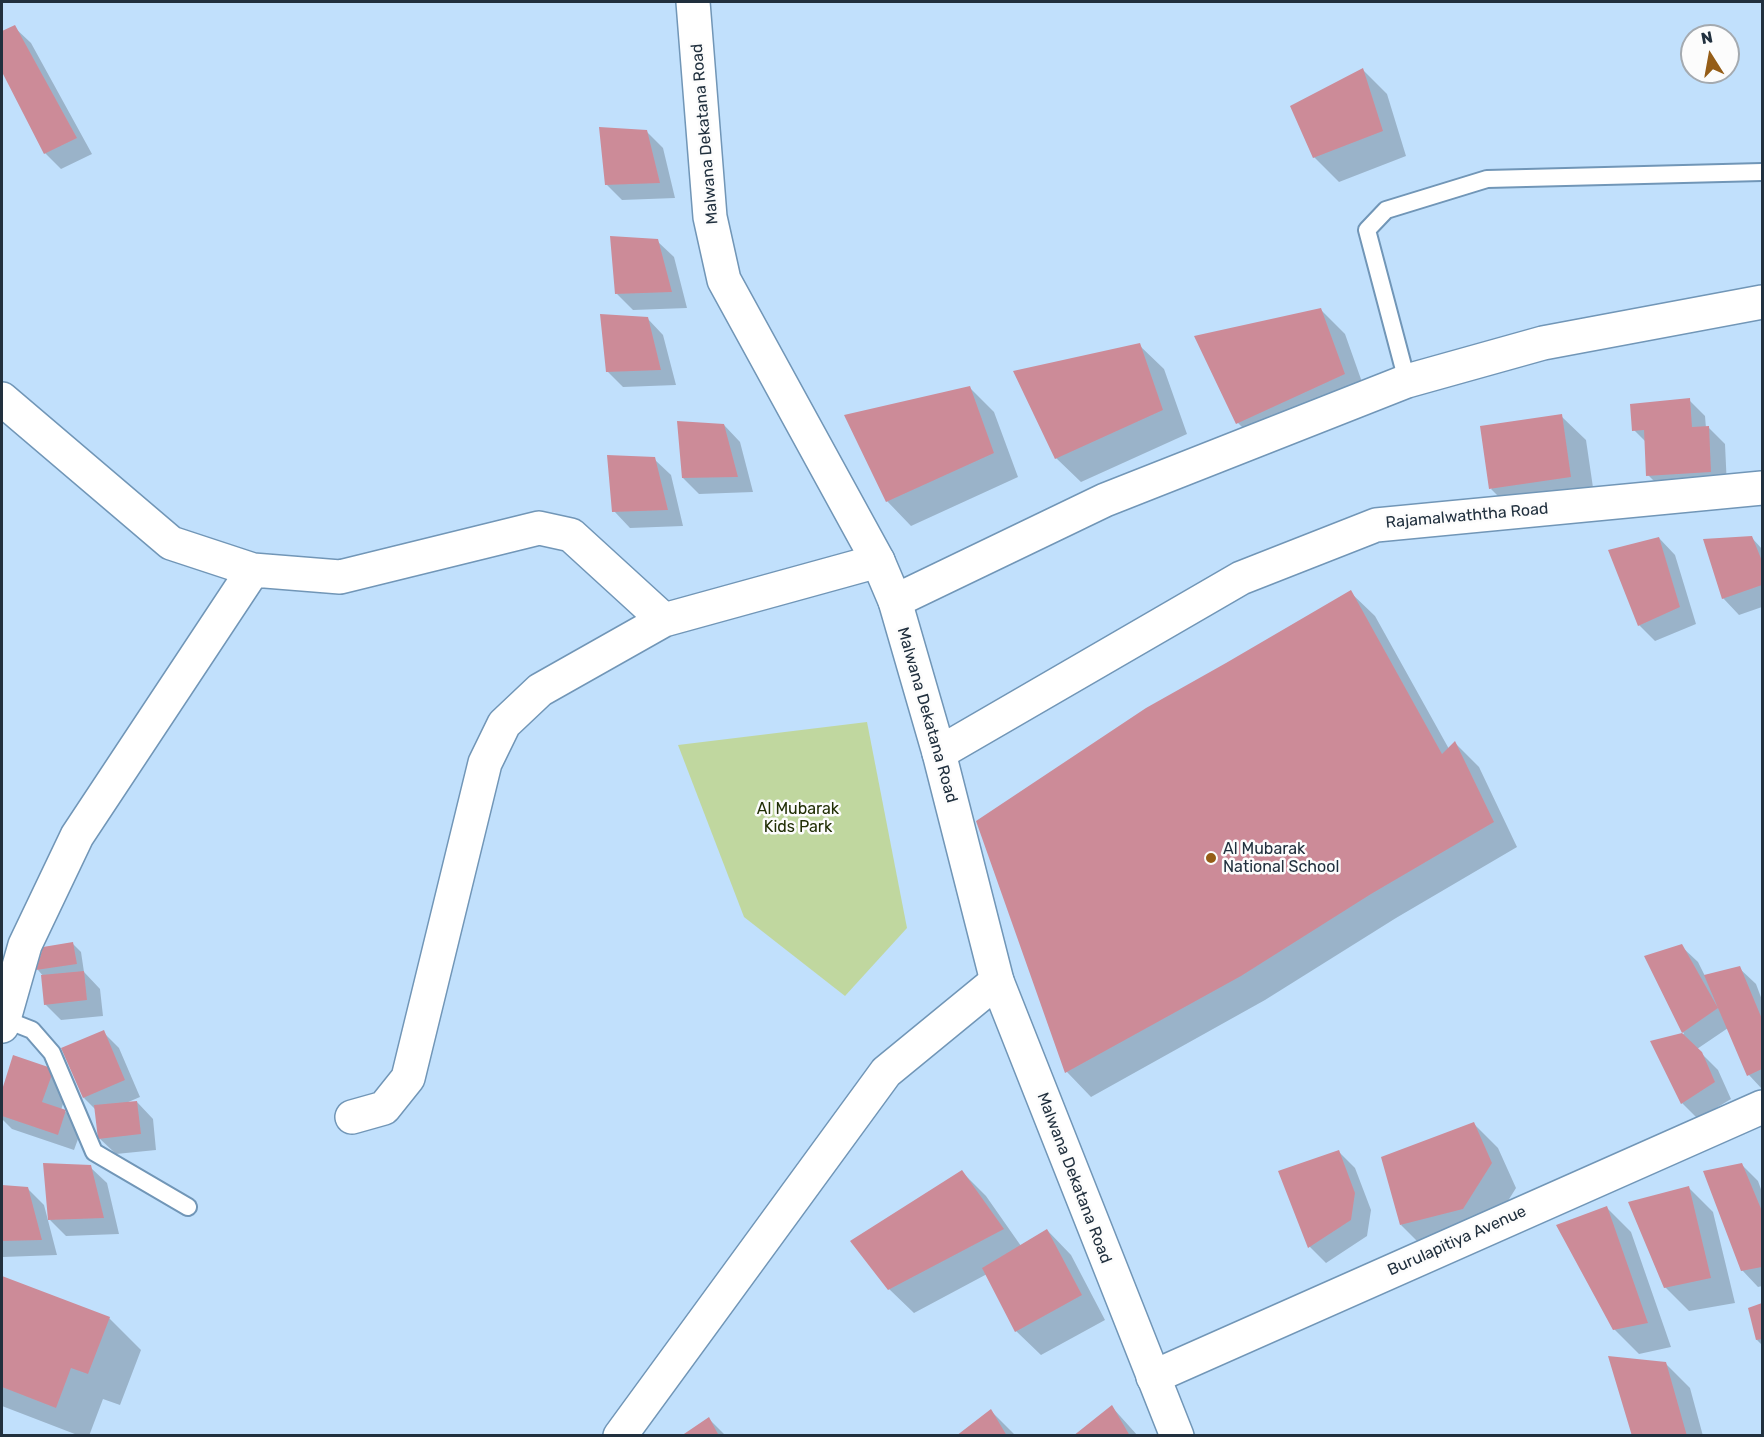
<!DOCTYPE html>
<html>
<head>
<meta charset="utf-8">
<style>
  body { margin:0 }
  #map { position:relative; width:1764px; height:1437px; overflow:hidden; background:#c1e0fc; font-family:Rubik,sans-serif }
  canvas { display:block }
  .frame { position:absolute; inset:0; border:3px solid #21303e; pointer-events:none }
  .north { position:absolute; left:1680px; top:24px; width:60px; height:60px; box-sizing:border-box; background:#fcfcfc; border:2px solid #a4aab0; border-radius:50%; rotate:349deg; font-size:16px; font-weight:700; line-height:24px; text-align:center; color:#21303e }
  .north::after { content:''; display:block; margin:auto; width:21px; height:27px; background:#955d17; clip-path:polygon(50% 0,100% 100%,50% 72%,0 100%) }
</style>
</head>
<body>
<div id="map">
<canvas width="1764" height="1437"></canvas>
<div class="frame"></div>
<div class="north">N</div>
</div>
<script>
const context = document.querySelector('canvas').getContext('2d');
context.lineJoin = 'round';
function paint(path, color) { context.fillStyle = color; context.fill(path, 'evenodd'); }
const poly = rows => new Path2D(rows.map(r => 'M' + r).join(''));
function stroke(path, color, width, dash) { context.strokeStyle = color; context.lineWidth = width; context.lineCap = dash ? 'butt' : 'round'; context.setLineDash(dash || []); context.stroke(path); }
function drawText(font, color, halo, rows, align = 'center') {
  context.font = font + ' Rubik,sans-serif'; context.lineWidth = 5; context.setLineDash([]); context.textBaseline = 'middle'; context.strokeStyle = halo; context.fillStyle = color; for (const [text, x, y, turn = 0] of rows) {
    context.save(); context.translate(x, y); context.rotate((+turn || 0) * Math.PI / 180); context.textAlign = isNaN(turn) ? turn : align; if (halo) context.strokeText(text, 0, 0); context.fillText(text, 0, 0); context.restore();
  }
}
const green = poly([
  [867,722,907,928,845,996,744,917,678,745]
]);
const shadow = poly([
  [14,27,31,43,92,154,61,169,45,153,2,68,2,33],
  [1363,70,1387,94,1406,156,1339,182,1314,157],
  [646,131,663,148,675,198,622,200,606,184],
  [657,241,674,257,687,308,633,310,617,294],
  [1320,309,1345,334,1368,399,1262,447,1238,423],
  [647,318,663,335,676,385,623,387,607,371],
  [1139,345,1164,369,1187,434,1081,482,1056,458],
  [970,388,994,412,1018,477,911,526,887,501],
  [1689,400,1705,416,1706,428,1708,427,1725,444,1727,487,1664,491,1648,475,1646,442,1634,430],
  [1561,416,1586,440,1595,501,1515,513,1491,489],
  [724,425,740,442,753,492,699,494,683,478],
  [654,459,671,475,683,526,630,528,614,511],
  [1659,538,1675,555,1696,624,1655,641,1639,625],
  [1752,538,1762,549,1762,607,1739,615,1723,598],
  [1350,592,1375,616,1449,749,1455,743,1479,767,1517,847,1396,918,1265,1000,1091,1097,1067,1072,978,822],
  [73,944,81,952,84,972,100,989,103,1016,61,1020,45,1004,44,977,38,970,45,949],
  [1681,946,1698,962,1705,976,1739,968,1756,984,1762,1000,1762,1089,1749,1075,1728,1028,1697,1049,1718,1070,1731,1099,1698,1119,1682,1103,1652,1042,1684,1034,1646,957],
  [103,1032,119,1048,140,1097,126,1103,137,1102,153,1119,156,1150,116,1154,99,1138,96,1110,84,1098],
  [14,1057,53,1070,69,1086,61,1110,66,1112,82,1128,74,1150,12,1129,2,1119,2,1094],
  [1474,1124,1498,1148,1516,1188,1488,1233,1425,1249,1401,1225],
  [1339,1152,1355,1168,1371,1210,1367,1236,1326,1263,1310,1247,1280,1172],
  [1742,1165,1758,1181,1762,1192,1762,1286,1758,1287,1742,1270],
  [90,1167,107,1183,119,1234,66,1236,50,1220],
  [961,1171,986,1196,1021,1246,1047,1230,1071,1255,1105,1320,1041,1355,1016,1331,987,1274,914,1313,889,1289],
  [2,1187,27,1188,44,1205,57,1255,3,1257,2,1256],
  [1689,1188,1713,1212,1735,1303,1689,1311,1665,1287],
  [1606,1207,1631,1232,1671,1347,1639,1354,1614,1329],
  [2,1278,109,1318,141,1350,120,1405,103,1399,89,1436,80,1436,2,1406],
  [1762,1305,1762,1345,1757,1340,1750,1309],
  [1665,1363,1690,1388,1703,1436,1633,1436],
  [1112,1407,1138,1436,1075,1436],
  [991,1411,1016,1436,959,1436],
  [709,1419,726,1436,684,1436]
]);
const building = poly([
  [15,25,77,138,44,154,2,72,2,31],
  [1363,68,1383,131,1313,158,1290,106],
  [599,127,647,130,660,183,605,185],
  [610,236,658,239,672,292,615,294],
  [1321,308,1345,374,1236,424,1194,336],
  [600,314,648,317,661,370,606,372],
  [1140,343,1163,410,1055,459,1013,371],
  [970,386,994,453,886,502,844,415],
  [1690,398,1692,427,1709,426,1711,472,1646,476,1644,430,1632,431,1630,404],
  [1562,414,1571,477,1489,489,1480,426],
  [677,421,724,424,738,477,682,478],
  [607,455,655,457,668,510,612,512],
  [1752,536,1762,561,1762,585,1722,599,1703,539],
  [1659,537,1680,607,1638,626,1608,550],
  [1351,590,1442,754,1455,741,1494,822,1371,894,1241,976,1065,1073,976,821,1146,708,1226,663],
  [73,942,77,964,36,970,43,947],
  [1682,944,1718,1008,1704,975,1740,966,1762,1019,1762,1069,1747,1076,1718,1008,1682,1033,1644,956],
  [84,971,87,1000,44,1005,41,975],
  [104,1030,125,1080,83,1098,61,1048],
  [1682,1033,1702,1052,1715,1082,1681,1104,1650,1041],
  [13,1055,54,1069,42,1102,66,1110,58,1135,2,1116,2,1090],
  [137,1101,141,1134,98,1139,94,1105],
  [1474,1122,1492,1163,1463,1209,1400,1225,1381,1157],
  [1339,1150,1355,1193,1351,1220,1308,1248,1278,1171],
  [43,1163,91,1165,104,1218,48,1220],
  [1742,1163,1762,1211,1762,1267,1741,1271,1703,1171],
  [962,1170,1004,1229,888,1290,850,1241],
  [2,1185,28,1187,42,1240,2,1241],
  [1689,1186,1711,1278,1664,1288,1628,1202],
  [1607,1206,1648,1323,1613,1330,1556,1225],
  [1047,1229,1082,1295,1015,1332,982,1268],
  [2,1276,110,1317,88,1374,71,1368,56,1408,2,1387],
  [1762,1303,1762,1339,1756,1340,1748,1308],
  [1608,1356,1666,1362,1687,1436,1632,1436],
  [1112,1405,1130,1436,1073,1436],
  [991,1409,1007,1436,956,1436],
  [709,1417,719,1436,681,1436]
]);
const service = poly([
  [1407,381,1367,230,1386,210,1487,179,1762,172],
  [4,1019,32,1030,52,1053,94,1152,188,1207]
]);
const minor = poly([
  [2,399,171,543,253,570,340,577,539,528,571,535,664,620,878,561],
  [895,601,1105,500,1407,381,1543,343,1762,302],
  [939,753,1241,578,1376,525,1762,488],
  [2,1026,25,945,77,836,253,570],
  [352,1117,384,1108,408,1078,485,763,504,724,540,690,664,620],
  [1153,1377,1762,1107],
  [620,1436,886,1072,997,981]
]);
const secondary = poly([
  [693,2,710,217,724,280,878,561,895,601,939,753,997,981,1177,1436]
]);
const markers = [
  [1211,858,6,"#955d17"]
];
const streetNames = [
  ["Malwana Dekatana Road",705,134,-95],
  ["Rajamalwaththa Road",1467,516,-5],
  ["Malwana Dekatana Road",927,715,74],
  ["Malwana Dekatana Road",1074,1178,69],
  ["Burulapitiya Avenue",1457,1241,-24]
];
const parkNames = [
  ["Al Mubarak",798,809],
  ["Kids Park",798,827]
];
const poiNames = [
  ["Al Mubarak",1223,849],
  ["National School",1223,867]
];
paint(green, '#c0d79f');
paint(shadow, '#0003');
paint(building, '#cc8b98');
stroke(service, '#7196b7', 20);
stroke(minor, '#7196b7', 36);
stroke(secondary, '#7196b7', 36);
stroke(service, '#fff', 16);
stroke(minor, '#fff', 33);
stroke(secondary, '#fff', 33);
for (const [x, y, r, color] of markers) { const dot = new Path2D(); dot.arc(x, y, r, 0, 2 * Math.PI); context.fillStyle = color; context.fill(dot); stroke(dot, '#fcfcfc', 2); }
drawText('16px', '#21303e', '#fcfcfc', streetNames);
drawText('16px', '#212f05', '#fcfcfc', parkNames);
drawText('16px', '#21303e', '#fcfcfc', poiNames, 'left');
</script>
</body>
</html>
